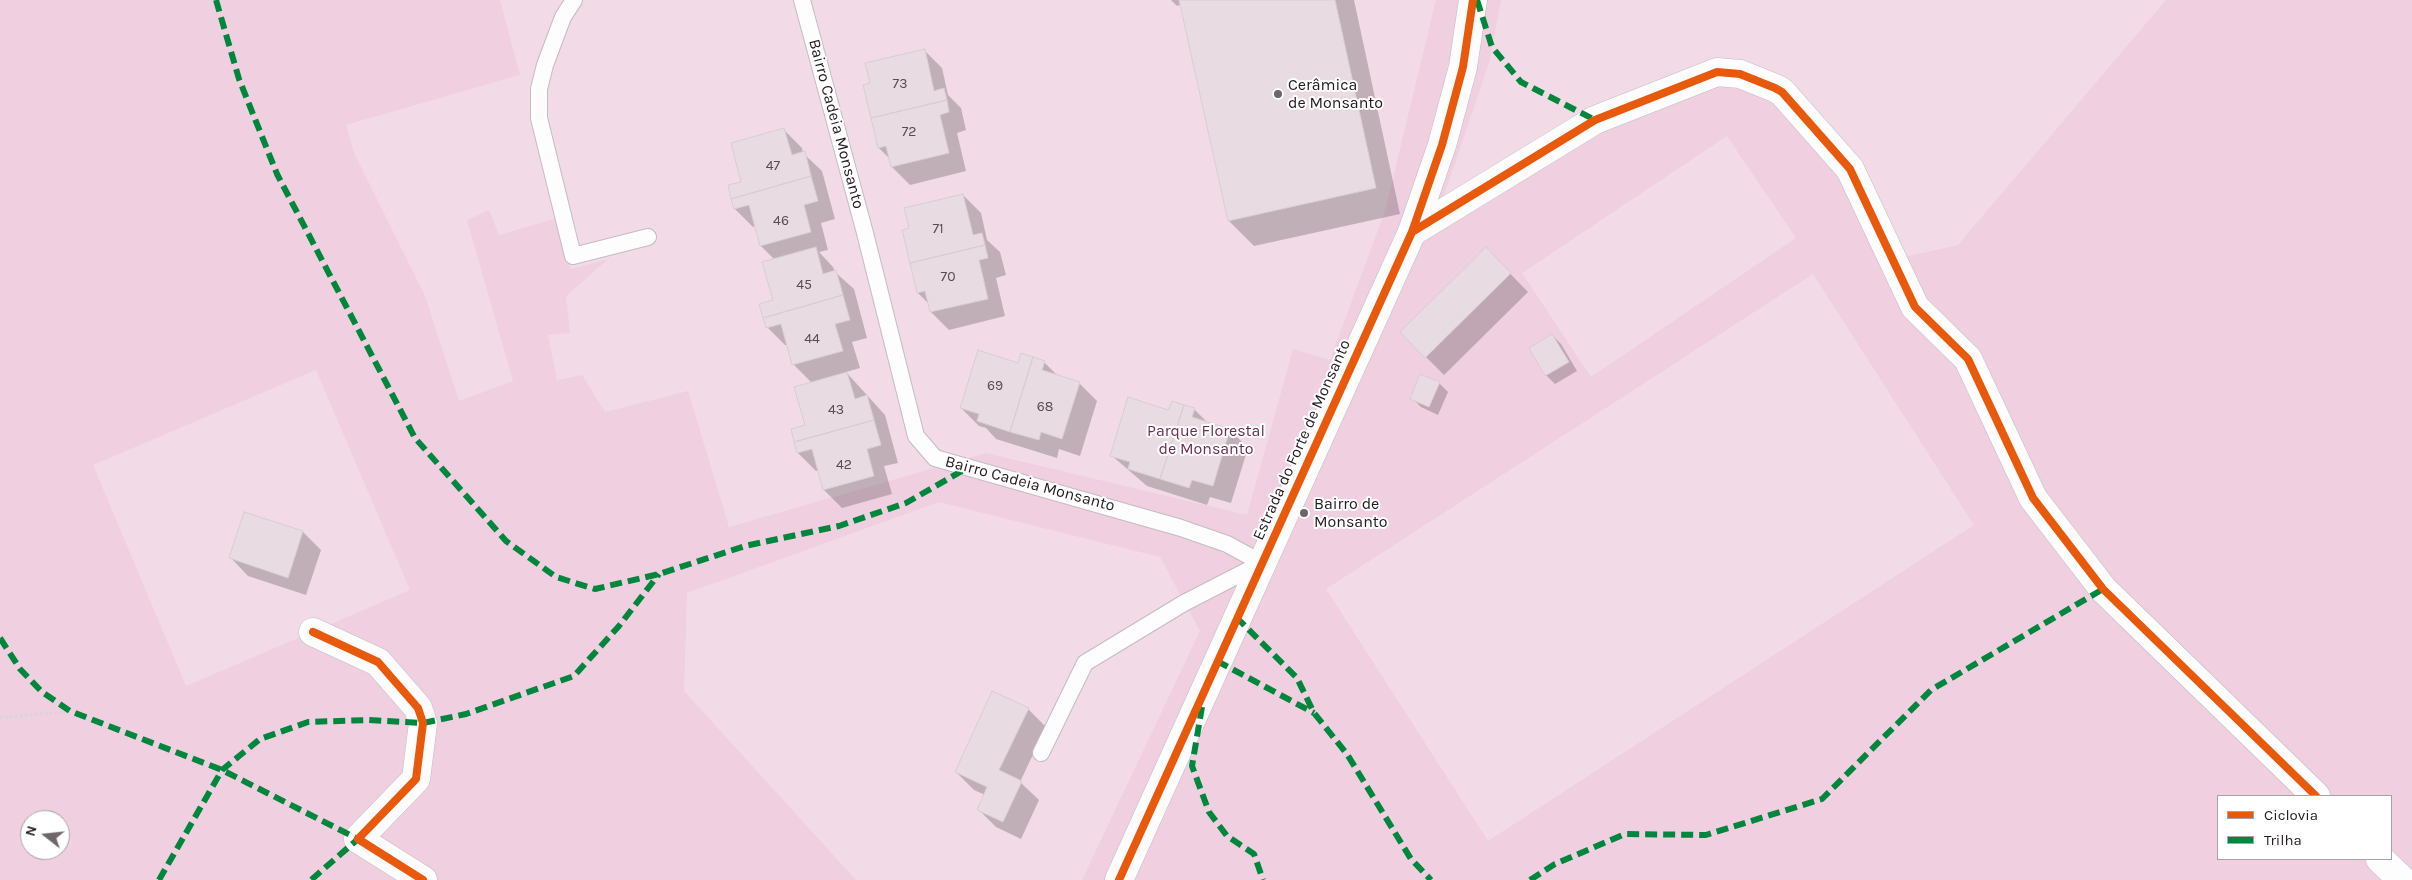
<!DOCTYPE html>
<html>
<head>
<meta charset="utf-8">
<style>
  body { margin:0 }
  #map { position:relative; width:2412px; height:880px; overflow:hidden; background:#faf4f7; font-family:Karla,sans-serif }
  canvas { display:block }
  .legend { position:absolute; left:2217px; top:795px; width:175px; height:65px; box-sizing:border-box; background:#fff; border:1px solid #a7a3a5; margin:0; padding:6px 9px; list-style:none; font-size:15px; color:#221a1e }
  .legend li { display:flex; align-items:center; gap:10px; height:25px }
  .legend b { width:25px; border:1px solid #a7a3a5 }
  .north { position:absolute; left:20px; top:810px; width:50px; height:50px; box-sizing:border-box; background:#fff; border:1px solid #a7a3a5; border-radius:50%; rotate:286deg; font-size:14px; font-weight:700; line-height:20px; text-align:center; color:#221a1e }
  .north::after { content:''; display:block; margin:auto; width:18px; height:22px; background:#6e666a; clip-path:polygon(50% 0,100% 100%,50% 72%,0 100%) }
</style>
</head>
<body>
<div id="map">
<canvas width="2412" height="880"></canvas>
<ul class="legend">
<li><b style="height:6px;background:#e8590c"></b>Ciclovia</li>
<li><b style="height:6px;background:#00873e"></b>Trilha</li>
</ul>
<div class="north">N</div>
</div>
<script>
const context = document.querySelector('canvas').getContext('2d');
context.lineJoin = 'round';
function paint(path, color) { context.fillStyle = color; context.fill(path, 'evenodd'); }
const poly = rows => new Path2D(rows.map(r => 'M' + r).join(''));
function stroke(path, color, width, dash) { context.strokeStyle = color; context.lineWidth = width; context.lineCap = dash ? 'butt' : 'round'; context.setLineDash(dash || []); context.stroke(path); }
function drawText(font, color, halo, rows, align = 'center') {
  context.font = font + ' Karla,sans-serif'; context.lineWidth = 4; context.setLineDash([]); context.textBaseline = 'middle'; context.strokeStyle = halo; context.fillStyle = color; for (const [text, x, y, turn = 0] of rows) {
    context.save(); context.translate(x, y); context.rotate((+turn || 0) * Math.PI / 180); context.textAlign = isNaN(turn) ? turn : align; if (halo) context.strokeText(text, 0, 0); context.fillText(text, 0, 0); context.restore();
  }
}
const green = poly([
  [0,0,2412,0,2412,880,0,880],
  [2218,796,2391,796,2391,859,2218,859],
  [30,820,60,820,60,850,30,850]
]);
const forest = poly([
  [0,0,500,0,520,75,346,125,354,153,425,296,459,401,513,381,467,220,489,210,499,235,557,218,571,269,608,259,566,296,570,333,548,335,557,380,582,375,605,412,688,391,729,527,986,453,1247,515,1293,349,1330,360,1385,211,1436,0,1501,0,1489,63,1435,222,1595,120,1740,74,1850,169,1892,260,1958,245,2166,0,2412,0,2412,880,1082,880,1200,631,1160,557,939,502,687,593,684,691,856,880,0,880],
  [1727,136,1796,238,1591,377,1522,273],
  [1813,274,1974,525,1488,841,1326,589],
  [316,370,410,590,186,686,93,465],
  [2218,796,2391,796,2391,859,2218,859],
  [30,820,60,820,60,850,30,850]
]);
const shadow = poly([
  [1171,0,1354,0,1400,214,1254,246,1229,221,1182,4,1177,6],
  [924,50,942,68,948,95,961,108,966,130,957,133,966,171,910,185,892,167,890,159,879,148,872,84],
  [784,130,802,148,803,153,822,171,835,219,821,223,828,250,819,252,833,267,835,272,854,289,867,338,852,342,860,368,846,372,885,415,898,463,884,466,892,494,842,508,824,490,819,470,816,471,798,453,792,430,806,426,812,383,793,364,788,345,785,345,767,327,775,301,775,260,761,246,756,226,753,227,735,209,729,186,743,182],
  [963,195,981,213,987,240,1000,252,1006,275,996,278,1005,316,949,330,931,312,929,304,918,293,910,229],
  [1486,249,1528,292,1444,375,1401,332],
  [1552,335,1561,344,1577,371,1555,384,1546,375],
  [1044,362,1059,377,1079,383,1097,401,1080,456,1059,449,1057,458,996,439,986,428,979,426,961,408,1019,364],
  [1439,383,1448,392,1438,415,1421,407,1412,398],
  [1194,409,1209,424,1230,430,1248,448,1231,503,1210,497,1207,505,1147,486,1111,455,1169,412],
  [245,514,303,532,321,550,306,595,248,576,231,558],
  [1028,709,1046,727,1020,782,1039,800,1021,839,996,827,978,809,985,795,974,790,956,772]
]);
const building = poly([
  [1179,0,1335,0,1376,188,1228,221,1179,0],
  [925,49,934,91,944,88,947,100,871,118,863,85,870,83,865,63,925,49],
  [947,100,949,112,940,115,949,153,891,167,886,146,878,148,871,118,947,100],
  [784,128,792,155,805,151,811,176,731,199,728,185,741,182,731,143,784,128],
  [811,176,818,201,804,205,811,232,760,246,749,205,734,209,731,199,811,176],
  [963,194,973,235,982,233,985,245,910,263,902,230,909,228,904,208,963,194],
  [985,245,988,258,979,260,988,299,930,312,925,291,917,293,910,263,985,245],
  [816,247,823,274,836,270,843,295,763,318,759,304,773,300,762,262,816,247],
  [1486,247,1511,273,1425,358,1400,332,1486,247],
  [843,295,850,320,835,324,843,351,792,365,781,324,766,328,763,318,843,295],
  [1552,334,1569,362,1545,376,1529,348,1552,334],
  [978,350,1018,363,1021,353,1033,357,1010,432,977,421,979,414,960,408,978,350],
  [1033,357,1045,361,1042,370,1080,382,1062,439,1041,432,1039,440,1010,432,1033,357],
  [847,372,855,399,867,395,874,420,794,442,791,429,805,425,794,387,847,372],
  [1420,374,1440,382,1429,407,1410,399,1420,374],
  [1128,397,1168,410,1172,401,1184,405,1160,479,1128,469,1130,462,1110,456,1128,397],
  [1184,405,1195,408,1192,417,1230,429,1213,486,1192,480,1189,488,1160,479,1184,405],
  [874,420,881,445,867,449,874,476,823,490,812,449,797,453,794,442,874,420],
  [244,512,303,531,288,578,229,558,244,512],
  [992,691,1029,708,999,770,1022,781,1003,822,977,810,987,787,955,772,992,691]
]);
const path = poly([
  [0,718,70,711]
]);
const lane = poly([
  [574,0,563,17,545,65,539,89,539,118,573,256,648,237],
  [802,0,865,233,916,436,935,458,1181,528,1227,544,1262,563],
  [1041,753,1085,663,1184,603,1262,563]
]);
const street = poly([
  [1412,232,1595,120,1717,72,1740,74,1775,88,1782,92,1850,169,1915,307,1968,359,2033,498,2103,589,2316,796],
  [313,632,378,662,418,708,423,723,416,779,358,839,423,880],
  [2380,859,2402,880]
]);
const secondary = poly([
  [1119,880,1412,232,1442,145,1463,67,1473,0]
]);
const quiet = poly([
  [216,0,239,79,277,174,415,438,506,541,556,577,595,589,659,574,745,546,839,526,906,503,967,468],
  [1477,0,1492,47,1521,82,1595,120],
  [1236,617,1297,678,1314,713,1347,754,1411,859,1431,880],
  [0,638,20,669,42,692,70,711,222,770,358,839,311,880],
  [1217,661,1314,713],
  [1202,707,1192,766,1209,812,1227,836,1254,854,1263,880],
  [159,880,222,770,260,739,308,722,369,720,423,723,466,714,574,676,619,626,659,574],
  [1530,880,1555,864,1625,834,1706,835,1822,799,1931,690,2103,589]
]);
const cycleway = poly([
  [1412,232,1595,120,1717,72,1740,74,1775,88,1782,92,1850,169,1915,307,1968,359,2033,498,2103,589,2316,796],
  [313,632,378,662,418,708,423,723,416,779,358,839,423,880],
  [1119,880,1412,232,1442,145,1463,67,1473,0]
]);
const markers = [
  [1278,94,5,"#6e666a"],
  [1304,513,5,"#6e666a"]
];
const numberNames = [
  ["73",900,84],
  ["72",909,132],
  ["47",773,166],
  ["46",781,221],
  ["71",938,229],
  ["70",948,277],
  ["45",804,285],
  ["44",812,339],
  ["69",995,386],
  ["68",1045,407],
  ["43",836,410],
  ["42",844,465]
];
const poiNames = [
  ["Cerâmica",1288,85],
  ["de Monsanto",1288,103],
  ["Bairro de",1314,504],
  ["Monsanto",1314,522]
];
const streetNames = [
  ["Bairro Cadeia Monsanto",836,124,75],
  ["Estrada do Forte de Monsanto",1302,440,-66],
  ["Bairro Cadeia Monsanto",1030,484,15]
];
const parkNames = [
  ["Parque Florestal",1206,431],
  ["de Monsanto",1206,449]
];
paint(green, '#f2dbe6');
paint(forest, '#f0cfe0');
paint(shadow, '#0003');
paint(building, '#e9dbe2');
stroke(building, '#d5cfd2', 1);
stroke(lane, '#c3bcc0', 18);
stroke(street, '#c3bcc0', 29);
stroke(secondary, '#c3bcc0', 29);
stroke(path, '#d8d5d7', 3, [2.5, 2.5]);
stroke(lane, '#fefdfe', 16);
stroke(street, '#fefdfe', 28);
stroke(secondary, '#fefdfe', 28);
stroke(quiet, '#00873e', 6, [12, 6]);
stroke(cycleway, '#e8590c', 8);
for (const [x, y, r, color] of markers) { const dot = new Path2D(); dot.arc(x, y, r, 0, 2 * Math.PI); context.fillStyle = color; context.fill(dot); stroke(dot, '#fff', 2); }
drawText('14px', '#564c51', null, numberNames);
drawText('16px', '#221a1e', '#fff', poiNames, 'left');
drawText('16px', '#221a1e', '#fff', streetNames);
drawText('16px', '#6e2c53', '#fff', parkNames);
</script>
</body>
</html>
